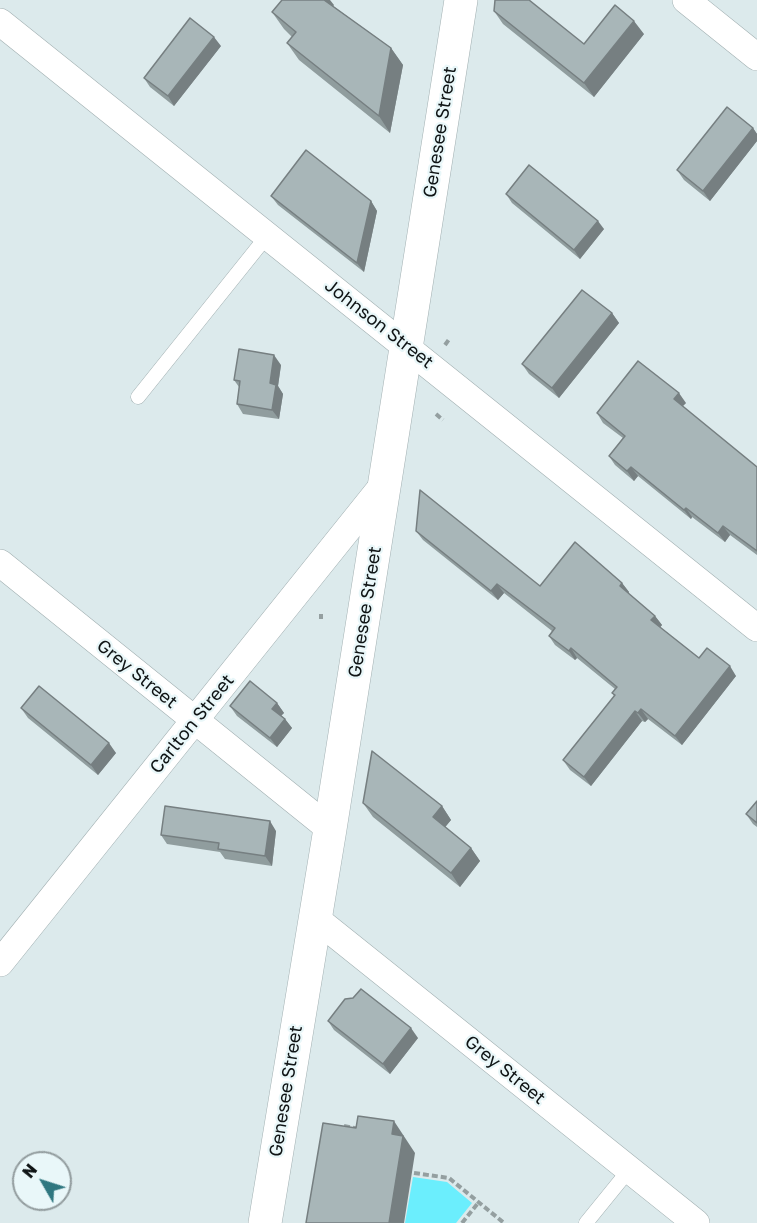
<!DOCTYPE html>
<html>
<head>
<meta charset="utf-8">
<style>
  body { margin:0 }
  #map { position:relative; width:757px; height:1223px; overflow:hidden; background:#dceaec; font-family:"Golos Text",sans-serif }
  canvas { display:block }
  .north { position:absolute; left:12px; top:1151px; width:60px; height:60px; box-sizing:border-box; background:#e9f7f9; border:2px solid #929c9e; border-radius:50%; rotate:309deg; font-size:16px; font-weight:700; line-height:24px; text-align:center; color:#0f1415 }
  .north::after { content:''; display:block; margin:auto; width:21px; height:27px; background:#2f7780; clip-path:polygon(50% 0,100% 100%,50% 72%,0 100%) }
</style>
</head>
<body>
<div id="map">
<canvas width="757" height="1223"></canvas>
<div class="north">N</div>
</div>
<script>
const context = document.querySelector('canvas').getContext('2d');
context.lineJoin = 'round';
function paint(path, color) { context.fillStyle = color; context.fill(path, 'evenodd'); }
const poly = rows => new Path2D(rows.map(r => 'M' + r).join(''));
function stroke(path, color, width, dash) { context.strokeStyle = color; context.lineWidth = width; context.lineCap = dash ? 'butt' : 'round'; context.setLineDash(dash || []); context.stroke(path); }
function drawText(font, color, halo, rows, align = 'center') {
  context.font = font + ' "Golos Text",sans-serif'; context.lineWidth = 4.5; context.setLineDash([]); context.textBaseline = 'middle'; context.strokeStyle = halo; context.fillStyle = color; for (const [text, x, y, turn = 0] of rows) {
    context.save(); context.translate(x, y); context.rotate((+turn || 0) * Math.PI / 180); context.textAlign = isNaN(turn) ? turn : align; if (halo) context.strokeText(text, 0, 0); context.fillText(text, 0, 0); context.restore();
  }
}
const green = poly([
  [413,1177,447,1182,472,1203,456,1223,405,1223]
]);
const path = poly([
  [445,345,450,338],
  [436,414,443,420],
  [321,614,321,619],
  [344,1126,360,1129],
  [414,1173,449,1178,504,1223],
  [462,1223,479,1202]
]);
const lane = poly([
  [138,397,267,236],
  [586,1223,629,1170]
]);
const street = poly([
  [686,0,757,57],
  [0,22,757,628],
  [0,563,330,829],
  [315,918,696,1223],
  [0,963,384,484]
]);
const secondary = poly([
  [265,1223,330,829,461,0]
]);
const wall = poly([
  [334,5,333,6,391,48,403,65,390,133,299,60,287,43,292,37,284,29,272,12],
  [494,11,584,44,644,34,594,97,503,24],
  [221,46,174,106,150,87,144,78],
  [753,128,757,134,757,141,710,201,684,180,677,170],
  [506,194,604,229,580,259,512,203],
  [271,196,371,201,377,211,364,272,278,205],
  [612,313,619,323,559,398,529,374,522,364],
  [281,365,278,386,283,394,279,419,243,414,237,404,239,387,234,380],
  [686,403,682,406,757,467,757,555,730,535,725,542,692,517,691,519,638,476,634,481,615,465,609,456,623,438,603,423,597,413],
  [416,531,540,586,622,583,629,592,628,593,655,616,662,625,660,627,699,658,736,676,682,745,648,719,645,722,642,721,591,786,570,770,563,760,614,696,612,693,615,689,577,658,575,660,555,645,549,636,552,631,504,593,498,600,423,540],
  [277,703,284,713,281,715,285,719,292,728,277,747,237,716,230,706],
  [21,708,116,753,98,775,28,718],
  [757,801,757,827,753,824,746,814],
  [363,803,442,806,451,820,445,827,471,848,480,861,460,887,373,817],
  [276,831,272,866,225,859,220,852,167,844,161,835],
  [328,1021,418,1038,390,1074,334,1030]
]);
const shadedWall = poly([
  [320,0,330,0,334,5,328,12],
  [634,21,644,34,594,97,584,83],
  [214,37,221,46,174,106,168,96],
  [391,48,403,65,390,133,379,116],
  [753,128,757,134,757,141,710,201,703,191],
  [371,201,377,211,364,272,357,263],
  [598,221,604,229,580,259,574,250],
  [612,313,619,323,559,398,552,388],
  [274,355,281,365,278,386,283,394,279,419,272,410,270,383],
  [679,393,686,403,680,409,674,399],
  [631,467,638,476,634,481,627,471],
  [686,508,692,517,691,519,684,510],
  [723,526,730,535,725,542,718,533],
  [622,583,629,592,627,596,620,586],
  [497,584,504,593,498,600,491,591],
  [655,616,662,625,658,630,651,620],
  [571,648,577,658,575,660,569,651],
  [730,666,736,676,682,745,675,736],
  [277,703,284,713,279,718,272,709],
  [641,709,648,719,645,722,638,713],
  [635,711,642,721,591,786,584,777],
  [285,719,292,728,277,747,270,738],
  [109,743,116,753,98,775,91,765],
  [442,806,451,820,442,831,433,817],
  [270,821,276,831,272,866,265,856],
  [471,848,480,861,460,887,451,873],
  [411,1028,418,1038,390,1074,383,1064],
  [394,1121,415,1153,404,1223,389,1223,392,1134]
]);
const building = poly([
  [282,0,324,0,391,48,379,116,287,43,296,32,272,12,282,0],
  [495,0,529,0,584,44,615,5,634,21,584,83,494,11,495,0],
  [190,18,214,37,168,96,144,78,190,18],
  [727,107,753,128,703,191,677,170,727,107],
  [306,150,371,201,357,263,271,196,306,150],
  [529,165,598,221,574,250,506,194,529,165],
  [582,290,612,313,552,388,522,364,582,290],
  [239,349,274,355,270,383,276,385,272,410,237,404,240,381,234,380,239,349],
  [638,361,679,393,674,399,757,467,757,551,723,526,718,533,686,508,684,510,631,467,627,471,609,456,625,436,597,413,638,361],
  [420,490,540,586,575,542,622,583,620,586,655,616,651,620,699,658,707,648,730,666,675,736,641,709,638,713,635,711,584,777,563,760,615,695,612,693,617,687,571,648,569,651,549,636,555,628,497,584,491,591,416,531,420,490],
  [250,681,277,703,272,709,285,719,270,738,230,706,250,681],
  [39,686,109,743,91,765,21,708,39,686],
  [372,751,442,806,433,817,471,848,451,873,363,803,372,751],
  [757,801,757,823,746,814,757,801],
  [165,806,270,821,265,856,218,849,219,843,161,835,165,806],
  [361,989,411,1028,383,1064,328,1021,345,999,353,998,361,989],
  [358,1116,394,1121,392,1134,403,1136,389,1223,306,1223,323,1123,356,1128,358,1116]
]);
const streetNames = [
  ["Genesee Street",440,132,-81],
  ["Johnson Street",379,324,38],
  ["Genesee Street",365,612,-81],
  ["Grey Street",137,674,39],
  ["Carlton Street",192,724,-51],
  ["Grey Street",505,1070,39],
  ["Genesee Street",286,1091,-81]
];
paint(green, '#6beefd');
stroke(lane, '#a1afb1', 15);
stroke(street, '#a1afb1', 28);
stroke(secondary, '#a1afb1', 34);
stroke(path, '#949fa0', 4, [6, 3]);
stroke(lane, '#fff', 14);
stroke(street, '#fff', 27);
stroke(secondary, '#fff', 33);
paint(wall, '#909d9e');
paint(shadedWall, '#767f81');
paint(building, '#a8b6b8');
stroke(building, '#767f81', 1.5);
drawText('18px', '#0f1415', '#e9f7f9', streetNames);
</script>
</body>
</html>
